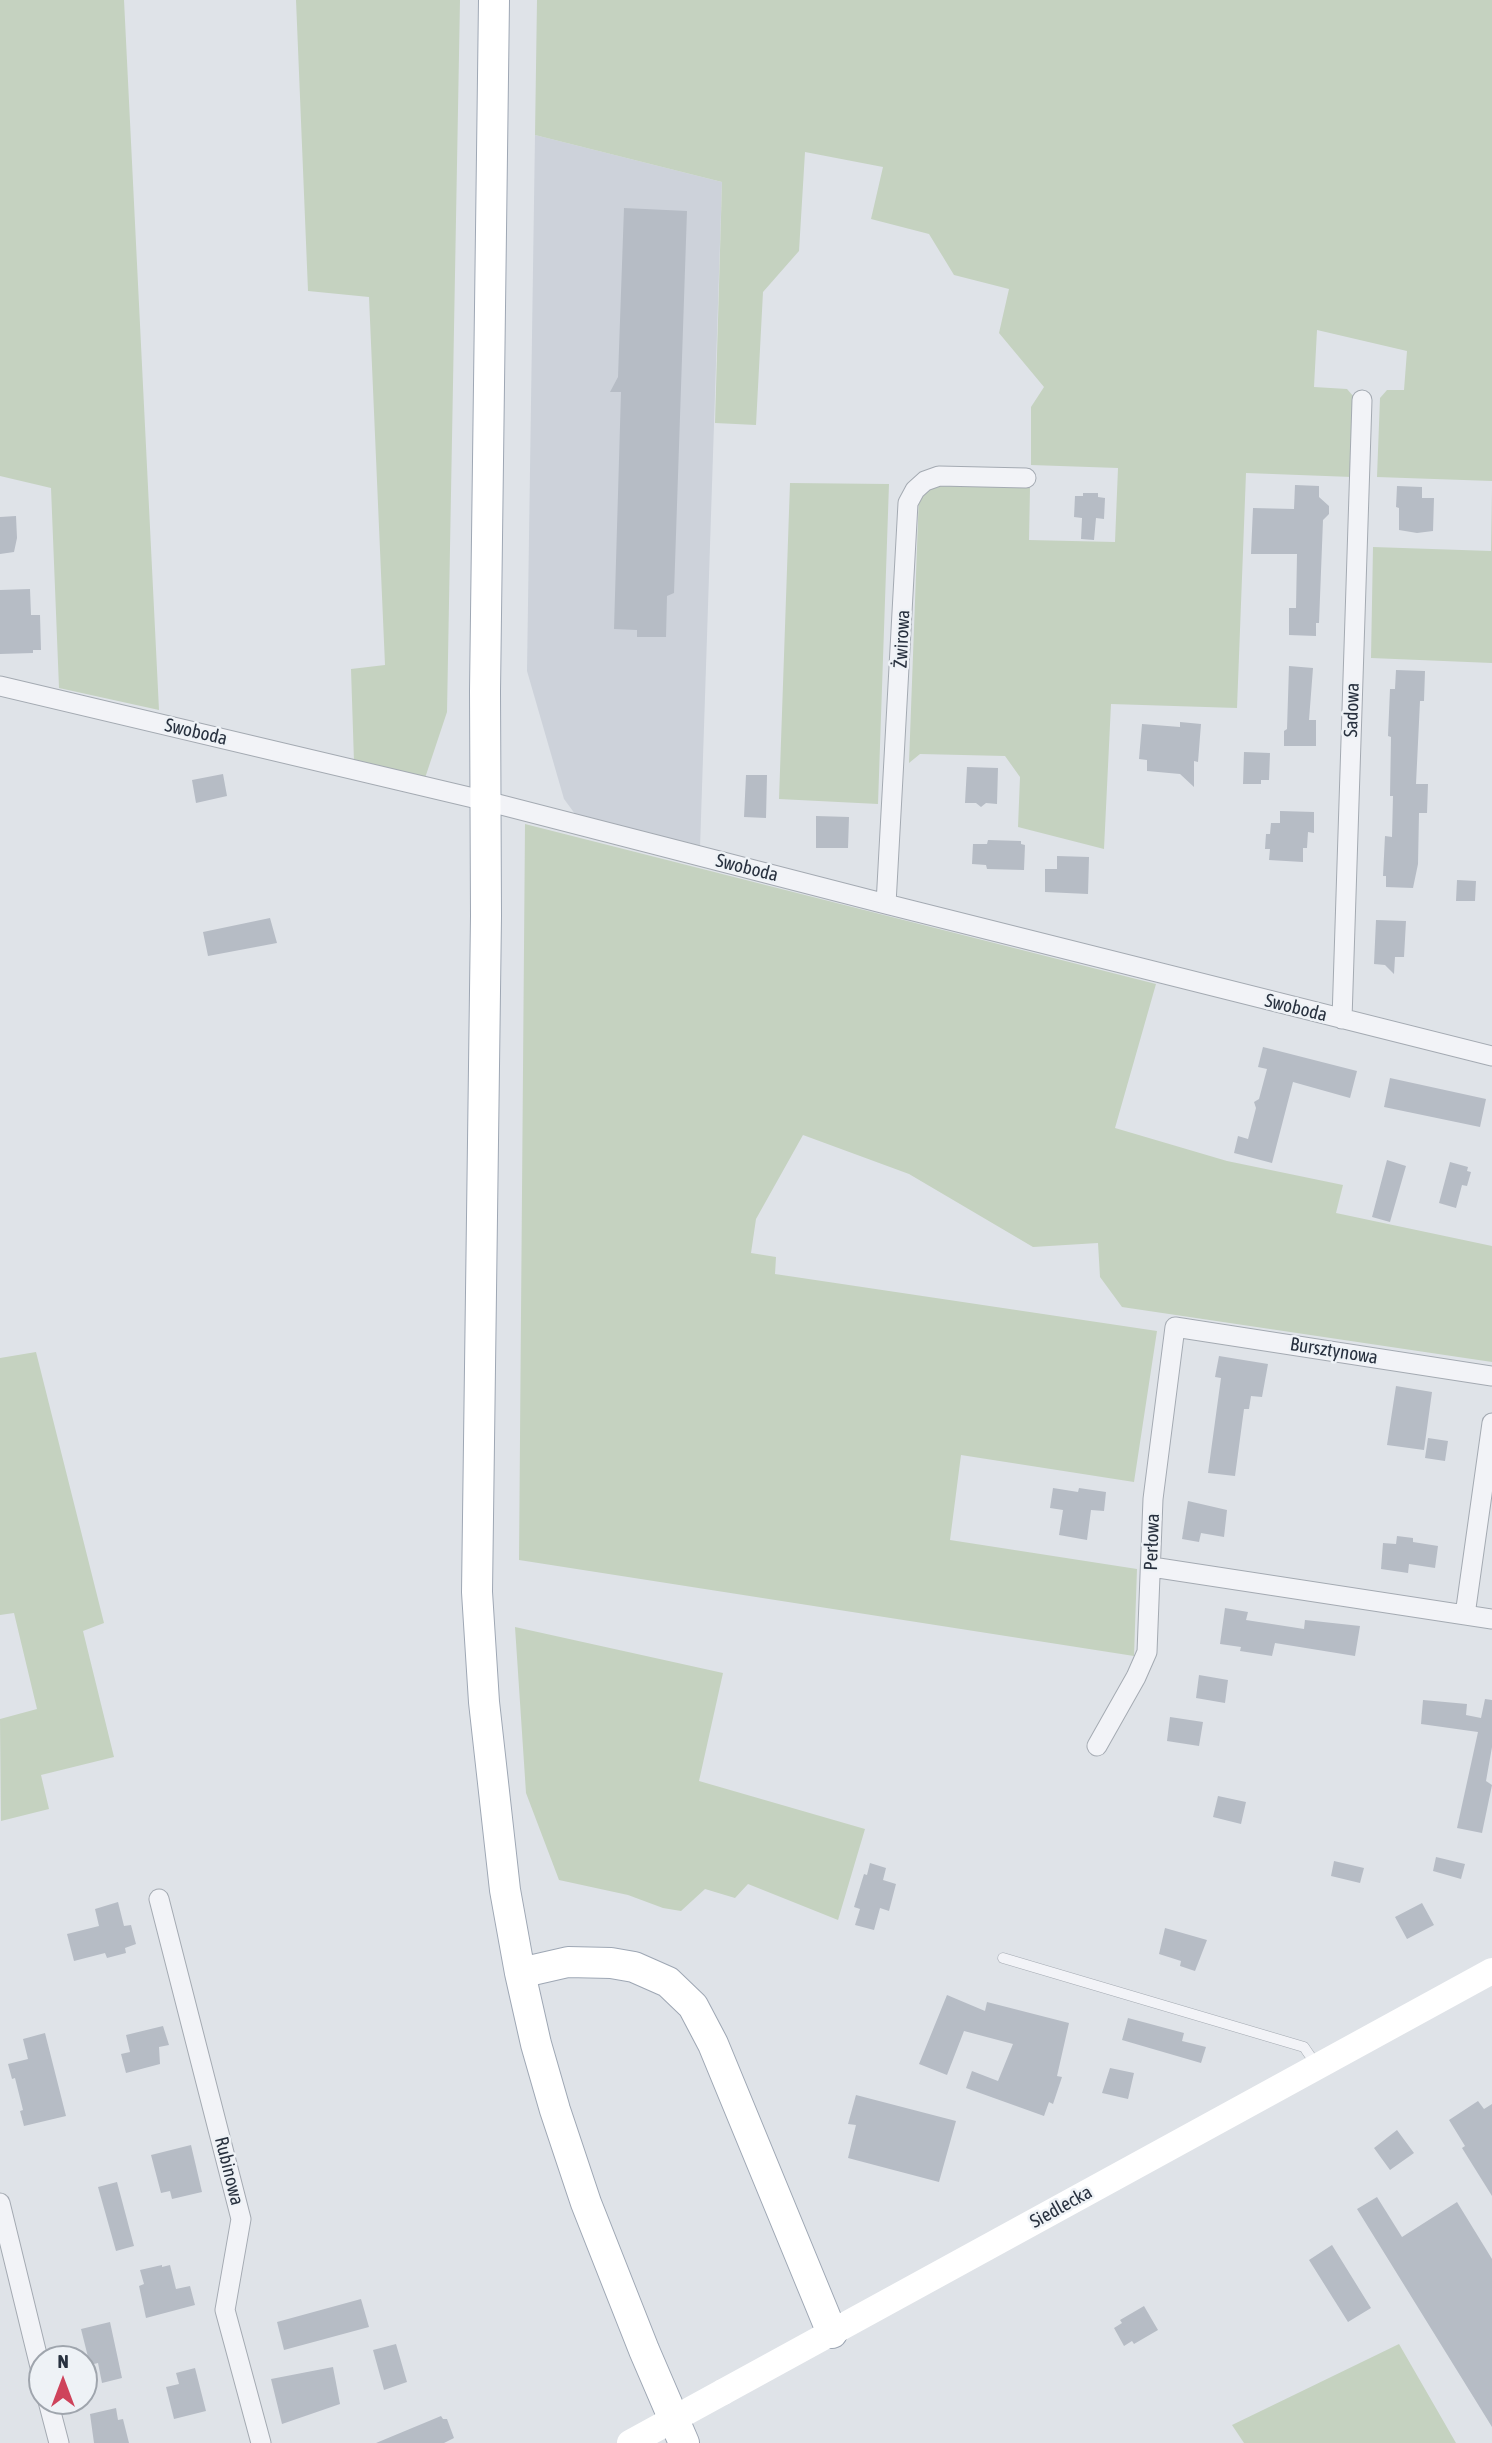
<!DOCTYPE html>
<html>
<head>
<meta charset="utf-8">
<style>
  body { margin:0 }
  #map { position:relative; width:1492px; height:2443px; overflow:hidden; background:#dfe3e8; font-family:"Asap Condensed",sans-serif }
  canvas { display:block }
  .north { position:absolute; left:28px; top:2345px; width:70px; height:70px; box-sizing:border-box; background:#eef2f6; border:2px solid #9fa5ad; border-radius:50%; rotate:0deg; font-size:19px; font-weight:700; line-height:28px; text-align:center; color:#28313f }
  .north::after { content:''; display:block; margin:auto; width:24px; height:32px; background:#ce435b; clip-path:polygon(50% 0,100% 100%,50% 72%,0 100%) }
</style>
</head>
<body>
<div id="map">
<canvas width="1492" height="2443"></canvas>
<div class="north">N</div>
</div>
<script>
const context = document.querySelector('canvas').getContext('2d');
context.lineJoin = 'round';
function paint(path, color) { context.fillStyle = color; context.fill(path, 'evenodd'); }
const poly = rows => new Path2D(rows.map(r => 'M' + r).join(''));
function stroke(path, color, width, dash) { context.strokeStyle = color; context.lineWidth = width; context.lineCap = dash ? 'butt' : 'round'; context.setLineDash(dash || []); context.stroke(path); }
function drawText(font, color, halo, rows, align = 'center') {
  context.font = font + ' "Asap Condensed",sans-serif'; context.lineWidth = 5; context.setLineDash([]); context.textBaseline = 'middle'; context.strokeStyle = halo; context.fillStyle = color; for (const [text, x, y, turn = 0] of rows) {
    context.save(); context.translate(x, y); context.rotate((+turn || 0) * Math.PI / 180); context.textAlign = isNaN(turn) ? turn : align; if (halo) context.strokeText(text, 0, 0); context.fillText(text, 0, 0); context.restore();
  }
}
const built = poly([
  [535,135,722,182,700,848,578,818,564,799,527,671]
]);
const green = poly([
  [0,0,124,0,159,710,59,688,51,488,0,476],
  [296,0,460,0,447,712,424,781,354,762,351,669,385,665,369,297,308,291],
  [537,0,1492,0,1492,481,1377,477,1380,398,1387,390,1404,390,1407,351,1317,330,1314,387,1347,389,1354,397,1352,477,1246,473,1237,708,1111,704,1104,849,1018,827,1020,777,1005,756,920,754,909,763,919,493,931,484,1030,488,1029,540,1115,542,1118,468,1031,465,1031,407,1044,387,999,333,1009,289,954,275,929,234,871,219,883,167,805,152,799,251,763,292,756,425,715,423,722,182,535,135],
  [790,483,889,484,878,804,779,799],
  [1492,490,1492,663,1371,658,1373,547,1491,551],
  [525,824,1156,984,1115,1128,1227,1161,1343,1185,1336,1213,1492,1246,1492,1362,1122,1307,1100,1277,1098,1243,1033,1247,909,1174,803,1135,756,1219,751,1253,776,1257,775,1274,1157,1331,1134,1482,961,1455,950,1540,1137,1569,1134,1656,519,1560],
  [36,1352,104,1623,83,1631,114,1757,41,1775,49,1809,1,1821,0,1719,37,1709,14,1613,0,1615,0,1358],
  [515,1627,723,1673,699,1781,865,1829,838,1920,748,1884,735,1898,705,1889,681,1911,663,1908,628,1895,559,1880,526,1793],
  [1399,2344,1456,2443,1244,2443,1232,2425]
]);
const building = poly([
  [624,208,687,211,674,593,667,596,666,637,637,637,637,630,614,629,621,392,610,392,618,377],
  [1295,485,1319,486,1319,497,1329,506,1329,514,1323,520,1319,623,1316,623,1316,636,1289,635,1289,608,1296,608,1297,554,1251,554,1253,508,1294,509],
  [1397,486,1422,487,1422,498,1434,498,1433,531,1417,533,1399,530,1399,508,1396,507],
  [1083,493,1098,493,1098,497,1105,498,1104,519,1096,518,1094,540,1081,539,1082,518,1074,517,1075,496,1083,496],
  [16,516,17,538,14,552,0,554,0,517],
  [30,589,31,615,40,615,41,650,33,650,33,653,0,654,0,590],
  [1289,666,1313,668,1309,720,1316,720,1316,746,1284,746,1284,731,1287,729],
  [1396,670,1425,671,1424,701,1420,701,1416,784,1428,784,1427,813,1419,813,1418,864,1413,888,1386,887,1386,876,1383,876,1385,836,1392,837,1393,796,1390,796,1391,737,1388,736,1390,689,1395,689],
  [1180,722,1201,724,1198,762,1194,761,1194,787,1180,774,1147,771,1147,760,1139,759,1142,724,1180,727],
  [1244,752,1270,753,1269,780,1261,780,1261,784,1243,784],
  [967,767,998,768,997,804,986,803,981,807,976,803,965,803],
  [223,774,227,796,196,803,192,780],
  [746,775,767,775,766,818,744,817],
  [1280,811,1314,812,1314,833,1308,832,1307,848,1303,848,1303,862,1269,860,1270,849,1265,849,1266,834,1270,834,1271,823,1280,823],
  [816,816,849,817,848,848,816,848],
  [988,840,1021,841,1021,844,1025,845,1024,870,987,869,986,865,972,864,973,844,987,844],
  [1057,856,1089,857,1088,894,1045,892,1045,869,1057,869],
  [1457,880,1476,881,1475,901,1456,901],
  [270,918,277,943,208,956,203,932],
  [1376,920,1406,921,1404,957,1395,957,1394,974,1385,965,1374,964],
  [1263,1047,1357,1071,1350,1098,1293,1082,1272,1163,1234,1153,1238,1136,1248,1139,1256,1108,1254,1102,1259,1099,1267,1069,1258,1067],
  [1390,1078,1486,1099,1480,1127,1384,1107],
  [1387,1160,1406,1166,1390,1222,1372,1217],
  [1450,1162,1468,1167,1467,1171,1471,1172,1467,1186,1462,1185,1456,1208,1439,1203],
  [1219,1356,1268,1364,1262,1397,1251,1396,1249,1409,1244,1409,1235,1476,1208,1473,1221,1378,1215,1377],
  [1396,1386,1432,1392,1424,1450,1387,1445],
  [1428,1438,1448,1441,1445,1461,1425,1458],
  [1053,1488,1078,1492,1079,1488,1106,1492,1104,1511,1091,1510,1087,1540,1059,1535,1063,1510,1050,1508],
  [1188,1501,1227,1510,1224,1537,1201,1533,1199,1542,1182,1539],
  [1397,1536,1413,1538,1413,1542,1438,1546,1435,1568,1409,1564,1408,1573,1381,1569,1383,1543,1396,1544],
  [1225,1608,1248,1612,1246,1620,1304,1629,1305,1620,1360,1626,1355,1656,1275,1643,1272,1656,1240,1651,1241,1647,1220,1644],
  [1199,1675,1228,1680,1225,1703,1196,1698],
  [1485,1699,1492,1700,1492,1747,1486,1781,1492,1785,1482,1833,1457,1828,1478,1732,1421,1724,1423,1700,1467,1704,1466,1715,1481,1718],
  [1170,1717,1203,1722,1199,1746,1167,1741],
  [1218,1796,1246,1802,1241,1824,1213,1817],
  [1436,1857,1465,1864,1461,1879,1433,1871],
  [1334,1861,1364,1868,1360,1883,1331,1876],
  [870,1863,886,1868,883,1880,896,1884,889,1911,880,1908,874,1930,855,1925,860,1909,854,1907,864,1874,867,1875],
  [118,1902,124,1926,131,1925,136,1944,125,1948,126,1953,107,1958,105,1953,74,1961,67,1934,99,1926,95,1909],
  [1422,1903,1434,1925,1407,1939,1395,1917],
  [1165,1928,1207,1940,1195,1971,1180,1966,1181,1961,1159,1954],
  [947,1995,985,2011,987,2002,1069,2023,1057,2076,1062,2077,1053,2104,1049,2102,1044,2116,966,2088,972,2071,998,2081,1013,2044,964,2031,947,2075,919,2064],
  [1128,2018,1184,2033,1182,2041,1206,2047,1201,2063,1122,2040],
  [163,2026,169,2045,159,2047,160,2064,126,2073,121,2054,130,2052,126,2035],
  [45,2033,66,2116,24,2126,20,2111,23,2110,15,2078,12,2079,8,2064,28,2059,23,2039],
  [1110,2068,1134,2073,1128,2099,1102,2093],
  [856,2095,956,2121,939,2182,848,2158,856,2125,848,2124],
  [1478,2101,1484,2109,1492,2104,1492,2196,1462,2148,1465,2146,1449,2120],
  [1397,2130,1414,2153,1390,2170,1374,2148],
  [191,2145,202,2192,172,2199,170,2191,161,2193,151,2155],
  [117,2182,134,2246,116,2251,98,2187],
  [1377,2197,1402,2237,1457,2202,1492,2259,1492,2427,1357,2209],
  [1332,2245,1371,2308,1348,2322,1309,2260],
  [162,2265,162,2267,170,2265,176,2289,190,2286,195,2305,146,2318,139,2286,144,2284,140,2270],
  [361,2299,369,2327,284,2350,277,2322],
  [1144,2306,1158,2330,1134,2344,1132,2341,1124,2346,1114,2328,1122,2323,1120,2320],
  [110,2322,122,2378,102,2383,98,2363,90,2365,81,2329],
  [396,2344,407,2382,384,2390,373,2350],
  [333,2367,340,2404,282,2424,271,2379],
  [195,2368,206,2411,174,2419,166,2387,179,2384,176,2373],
  [116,2408,118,2420,123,2419,129,2443,94,2443,90,2414],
  [441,2416,443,2419,447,2419,454,2438,444,2443,376,2443]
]);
const service = poly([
  [1003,1958,1304,2047,1317,2066]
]);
const minor = poly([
  [0,686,486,801,886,904,1492,1056],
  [886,904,908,503,915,490,925,481,939,476,1026,478],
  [1342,1019,1362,400],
  [1152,1567,1492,1619],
  [1465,1615,1492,1423],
  [1097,1746,1136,1677,1147,1652,1153,1499,1175,1327,1492,1376],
  [159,1899,241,2219,225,2310,261,2443],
  [0,2203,42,2375],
  [48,2401,59,2443]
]);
const secondary = poly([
  [723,2392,1492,1971]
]);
const primary = poly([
  [494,0,485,691,486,916,477,1592,484,1702,505,1890,520,1973,536,2044,555,2110,586,2203,644,2350,684,2443],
  [520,1973,568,1962,611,1963,634,1967,668,1982,693,2006,713,2044,832,2333]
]);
const secondaryBridge = poly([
  [630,2443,723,2392]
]);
const streetNames = [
  ["Żwirowa",902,639,-87],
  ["Sadowa",1352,710,-88],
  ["Swoboda",196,732,13],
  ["Swoboda",747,868,14],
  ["Swoboda",1296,1008,14],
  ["Bursztynowa",1334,1351,9],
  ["Perłowa",1152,1542,-88],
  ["Rubinowa",229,2171,76],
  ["Siedlecka",1061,2207,-29]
];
paint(built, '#cdd2da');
paint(green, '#c5d2c0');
paint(building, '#b6bcc5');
stroke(service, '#a4aab2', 11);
stroke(minor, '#a4aab2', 21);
stroke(primary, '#9ea7b4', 32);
stroke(service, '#f2f3f7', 10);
stroke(minor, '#f2f3f7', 19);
stroke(secondary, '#fff', 26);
stroke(primary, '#fff', 30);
stroke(secondaryBridge, '#fff', 26);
drawText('19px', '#28313f', '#eef2f6', streetNames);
</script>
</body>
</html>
